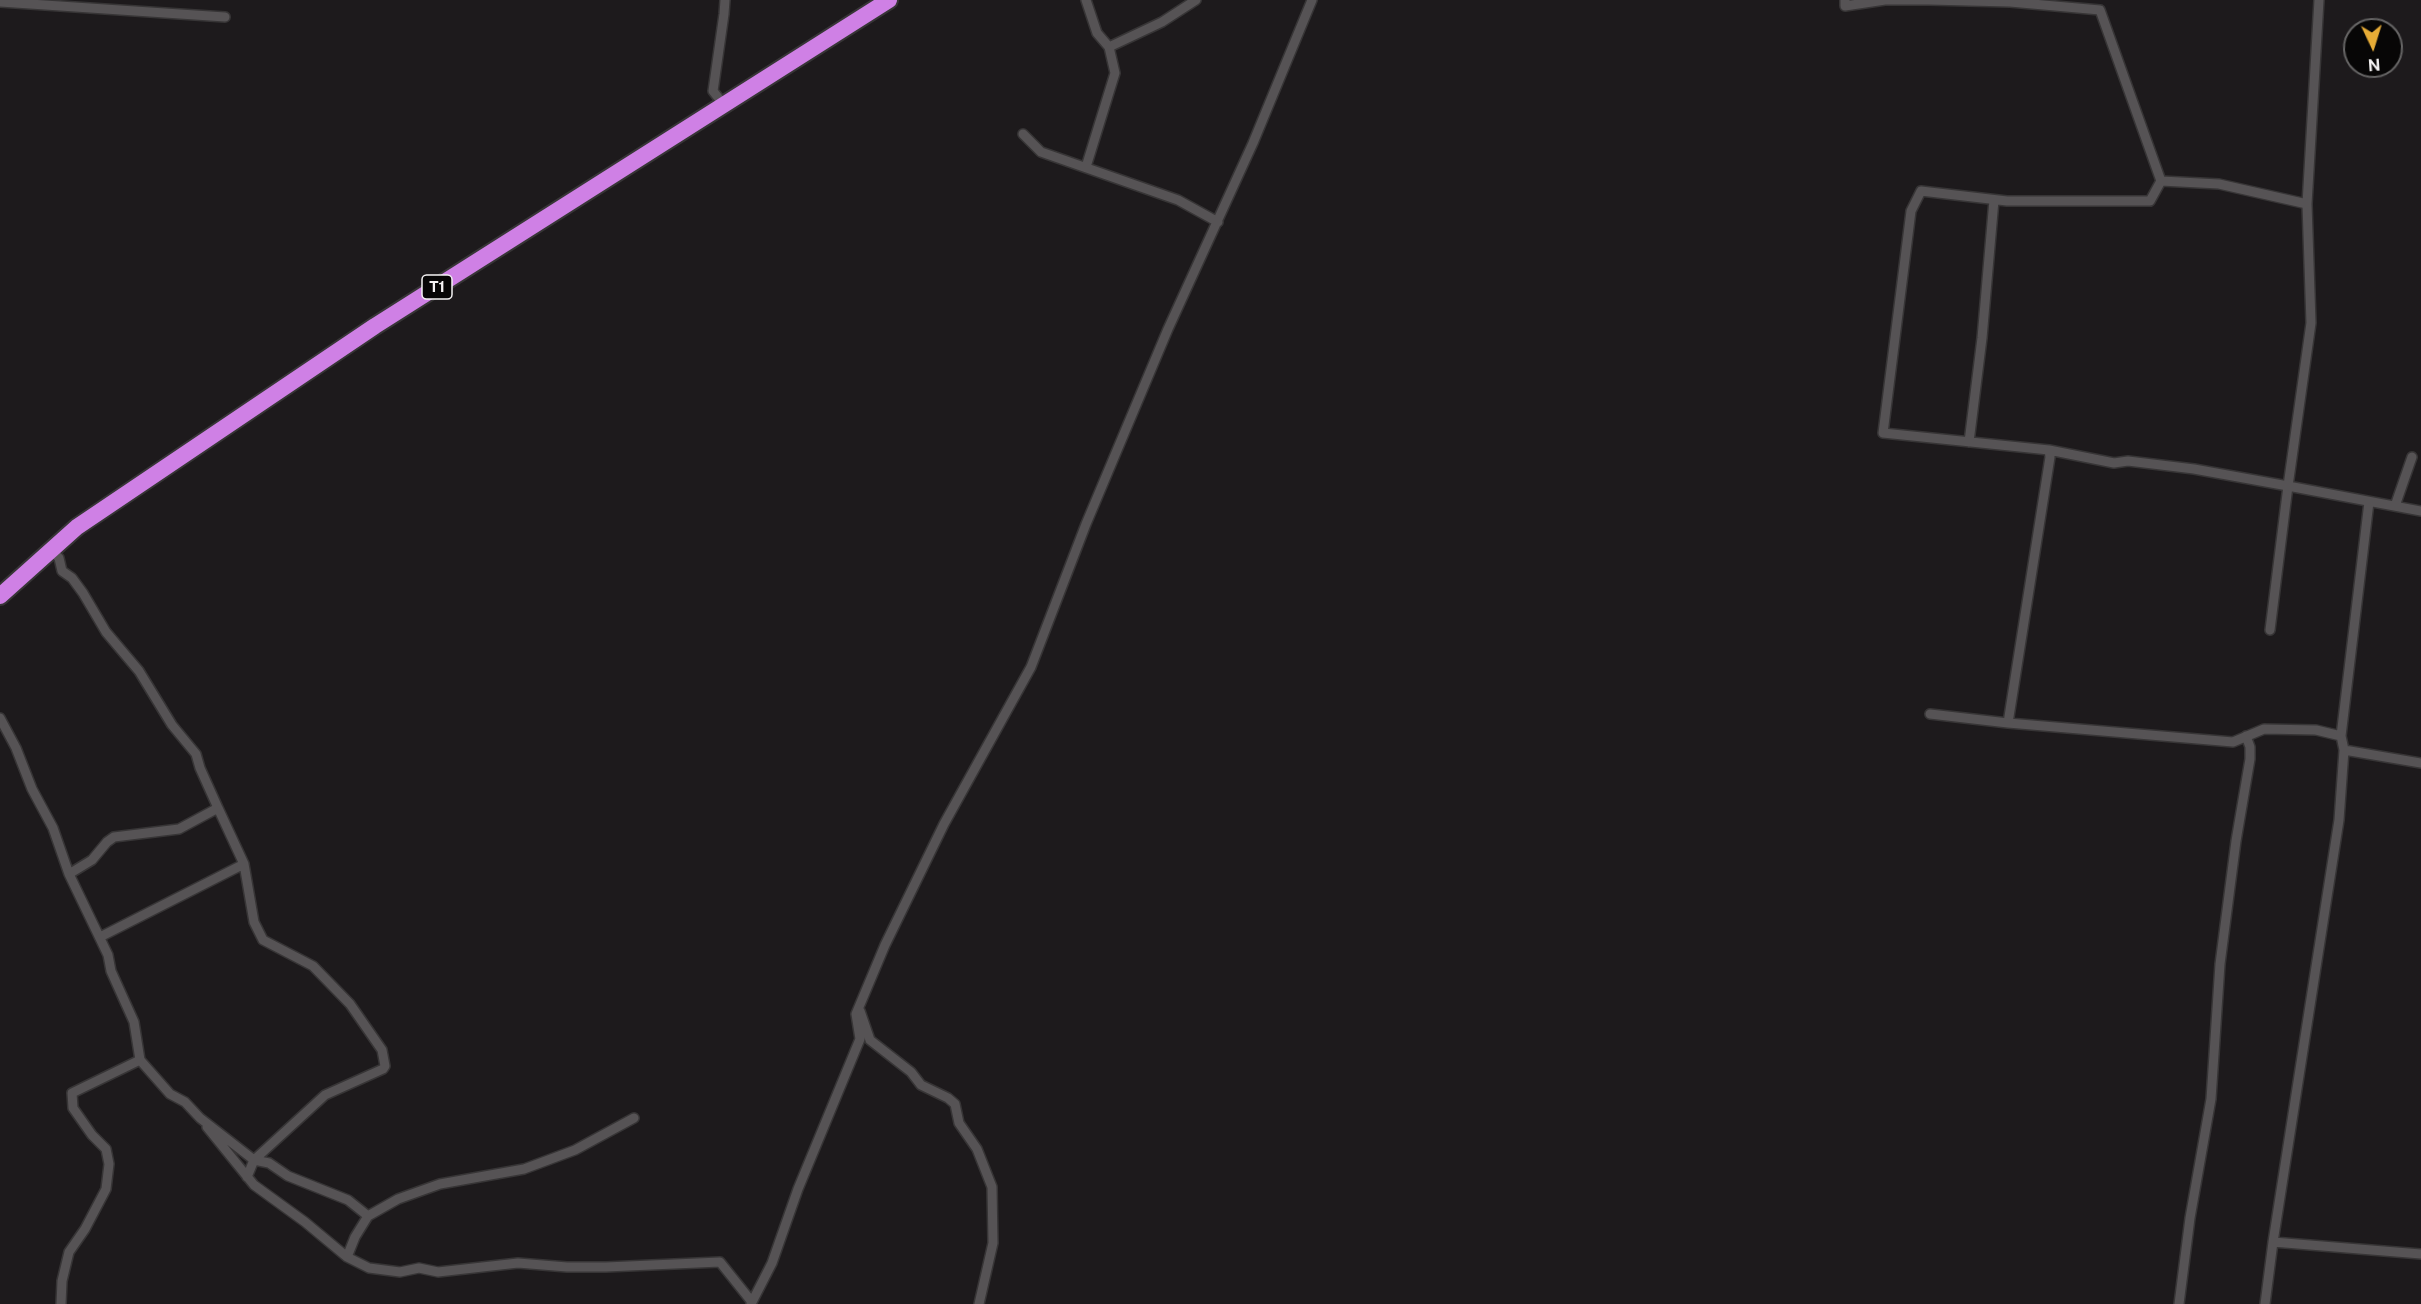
<!DOCTYPE html>
<html>
<head>
<meta charset="utf-8">
<style>
  body { margin:0 }
  #map { position:relative; width:2421px; height:1304px; overflow:hidden; background:#1d1a1c; font-family:"Public Sans",sans-serif }
  canvas { display:block }
  .north { position:absolute; left:2343px; top:18px; width:60px; height:60px; box-sizing:border-box; background:#070606; border:2px solid #666565; border-radius:50%; rotate:176deg; font-size:16px; font-weight:700; line-height:24px; text-align:center; color:#f5f3f4 }
  .north::after { content:''; display:block; margin:auto; width:21px; height:27px; background:#e7ac36; clip-path:polygon(50% 0,100% 100%,50% 72%,0 100%) }
</style>
</head>
<body>
<div id="map">
<canvas width="2421" height="1304"></canvas>
<div class="north">N</div>
</div>
<script>
const context = document.querySelector('canvas').getContext('2d');
context.lineJoin = 'round';
const poly = rows => new Path2D(rows.map(r => 'M' + r).join(''));
function stroke(path, color, width, dash) { context.strokeStyle = color; context.lineWidth = width; context.lineCap = dash ? 'butt' : 'round'; context.setLineDash(dash || []); context.stroke(path); }
function drawText(font, color, halo, rows, align = 'center') {
  context.font = font + ' "Public Sans",sans-serif'; context.lineWidth = 6; context.setLineDash([]); context.textBaseline = 'middle'; context.strokeStyle = halo; context.fillStyle = color; for (const [text, x, y, turn = 0] of rows) {
    context.save(); context.translate(x, y); context.rotate((+turn || 0) * Math.PI / 180); context.textAlign = isNaN(turn) ? turn : align; if (halo) context.strokeText(text, 0, 0); context.fillText(text, 0, 0); context.restore();
  }
}
const street = poly([
  [1086,0,1097,33,1109,47,1115,73,1086,167],
  [1845,0,1845,6,1885,0,1929,0,2010,2,2100,10,2161,181,2219,184,2307,204,2311,323,2288,486,2421,511],
  [0,2,225,17],
  [1109,47,1162,22,1196,0],
  [724,105,713,91,724,14,725,0],
  [1023,134,1041,152,1178,200,1218,222],
  [2161,181,2150,201,2007,201,1921,191,1911,211,1883,433,2049,450,2114,463,2128,461,2194,469,2288,486,2270,630],
  [2307,204,2319,0],
  [1969,442,1982,338,1994,200],
  [2395,506,2412,457],
  [51,550,59,558,62,571,72,578,83,593,106,632,139,671,172,725,196,754,200,768,218,808,179,829,114,837,107,842,92,860,69,874],
  [1930,714,2008,723,2233,742,2264,729,2316,730,2341,736,2344,750,2421,763],
  [0,718,16,748,32,789,53,828,69,874,108,955,111,971,134,1022,140,1060,170,1094,185,1102,200,1118,254,1160,269,1163,288,1176,348,1200,368,1216],
  [2008,723,2050,457,2049,450],
  [2341,736,2369,502],
  [218,808,244,864,254,922,263,940,313,966,350,1004,382,1050,385,1066,383,1069,325,1095,254,1160,247,1177],
  [100,937,244,864],
  [860,1011,870,1040,911,1072,921,1085,948,1098,955,1104,959,1123,977,1149,992,1187,993,1243,979,1304],
  [207,1127,254,1185,305,1222,347,1257,369,1268,400,1272,419,1268,438,1272,518,1263,567,1267,606,1267,720,1262,752,1302],
  [2273,1242,2339,820,2344,750],
  [347,1257,355,1237,368,1216,398,1199,440,1184,524,1169,575,1150,634,1118],
  [61,1304,62,1281,69,1252,85,1229,106,1189,109,1164,106,1149,92,1135,73,1108,72,1093,140,1060],
  [751,1304,772,1263,798,1189,860,1039,856,1014,885,945,944,824,1031,667,1086,524,1168,329,1253,143,1312,0],
  [2179,1304,2190,1218,2211,1099,2220,964,2236,841,2250,759,2250,747,2246,736],
  [2265,1304,2273,1242,2421,1254]
]);
const highway = poly([
  [0,596,77,527,375,326,889,0]
]);
const shields = [
  [437,287,30]
];
const shieldNames = [
  ["T1",437,287]
];
stroke(street, '#373536', 12);
stroke(highway, '#373536', 20);
stroke(street, '#565355', 9);
stroke(highway, '#cf80e5', 16);
for (const [x, y, w] of shields) { const box = new Path2D(); box.roundRect(x - w / 2, y - 12, w, 24, 4.5); context.fillStyle = '#070606'; context.fill(box); stroke(box, '#f5f3f4', 1.5); }
drawText('bold 15px', '#f5f3f4', null, shieldNames);
</script>
</body>
</html>
